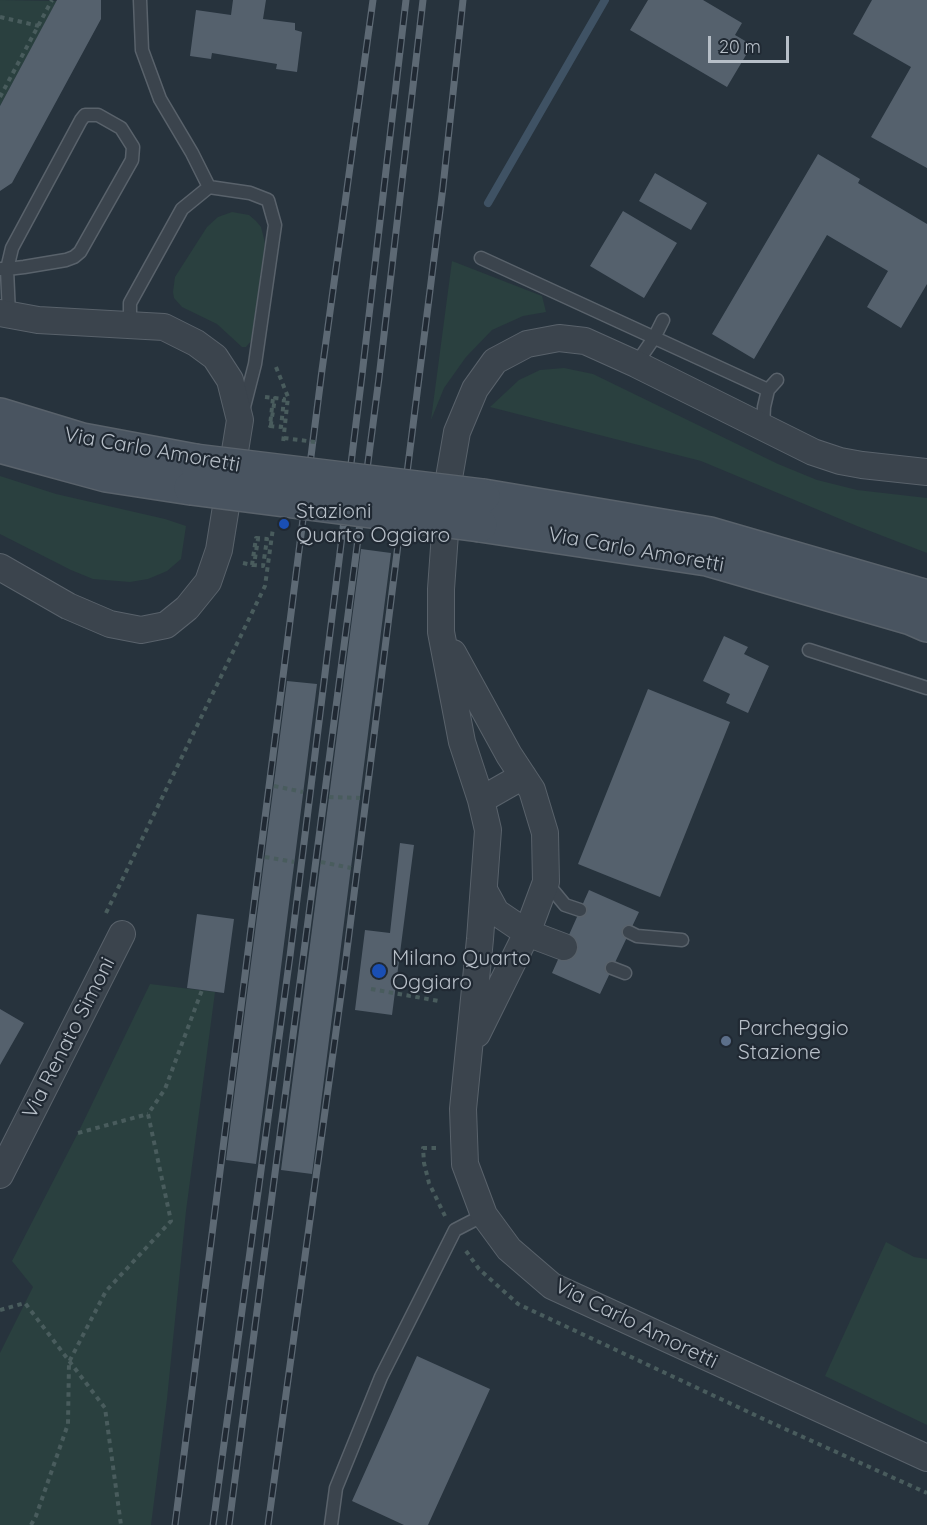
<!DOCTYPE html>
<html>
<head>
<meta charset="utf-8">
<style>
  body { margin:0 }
  #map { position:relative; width:927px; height:1525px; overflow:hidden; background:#27333d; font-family:Quicksand,sans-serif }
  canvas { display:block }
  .scale { position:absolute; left:708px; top:36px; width:81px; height:27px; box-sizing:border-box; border:3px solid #b7bfc8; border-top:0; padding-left:8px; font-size:18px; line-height:21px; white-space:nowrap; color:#b7bfc8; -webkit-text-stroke:4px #202933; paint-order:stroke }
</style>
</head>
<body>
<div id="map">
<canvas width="927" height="1525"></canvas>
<div class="scale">20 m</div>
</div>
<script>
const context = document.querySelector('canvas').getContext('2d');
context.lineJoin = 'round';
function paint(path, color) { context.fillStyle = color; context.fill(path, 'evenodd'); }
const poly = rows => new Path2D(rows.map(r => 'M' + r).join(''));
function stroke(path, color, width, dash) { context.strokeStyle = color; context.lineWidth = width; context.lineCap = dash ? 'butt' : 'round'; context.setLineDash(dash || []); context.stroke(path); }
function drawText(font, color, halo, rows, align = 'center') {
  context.font = font + ' Quicksand,sans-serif'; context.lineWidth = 4.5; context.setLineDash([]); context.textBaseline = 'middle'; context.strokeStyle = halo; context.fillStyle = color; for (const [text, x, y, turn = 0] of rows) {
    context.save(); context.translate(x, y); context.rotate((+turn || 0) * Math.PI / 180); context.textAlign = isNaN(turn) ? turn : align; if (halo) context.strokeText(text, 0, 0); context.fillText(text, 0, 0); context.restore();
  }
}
const green = poly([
  [0,0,57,1,0,106],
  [232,212,249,215,256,221,261,227,265,243,251,341,246,347,242,347,217,324,182,307,174,298,173,292,175,277,207,227,218,217],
  [452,261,542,296,546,312,523,316,492,330,466,357,444,388,431,420],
  [564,368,593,374,778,464,817,480,857,490,927,498,927,553,857,526,701,461,490,407,519,380,540,370],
  [0,476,56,494,165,519,186,526,181,559,167,571,148,579,130,582,93,579,71,570,0,534],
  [150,984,215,992,186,1211,167,1399,151,1525,0,1525,0,1353,33,1287,12,1261,78,1133],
  [886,1242,914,1257,927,1259,927,1425,825,1376]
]);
const stream = poly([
  [488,203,605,0]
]);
const building = poly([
  [57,0,101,0,101,19,12,183,0,191,0,106],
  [233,0,266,0,263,19,295,23,295,30,302,32,297,72,276,69,277,64,212,53,211,59,190,56,196,10,231,15],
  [648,0,703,0,742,23,735,35,752,45,727,87,630,30],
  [872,0,927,0,927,168,871,137,911,67,853,34],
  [818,154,860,179,858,183,927,224,927,284,901,328,867,307,888,271,827,235,754,359,712,334],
  [655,173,707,203,691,230,639,201],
  [623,211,677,243,644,298,590,266],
  [361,549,391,553,312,1174,281,1170],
  [724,636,748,647,744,654,769,666,748,713,726,703,730,694,703,681],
  [287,681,317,684,256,1164,226,1160],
  [648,689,730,722,660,897,578,864],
  [400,843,414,845,392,1015,355,1010,365,930,390,933],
  [589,890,639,912,600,994,552,973],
  [197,914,234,919,224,993,187,988],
  [0,1009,24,1023,0,1065],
  [417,1356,490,1389,428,1525,404,1525,352,1501]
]);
const path = poly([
  [0,17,39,26],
  [0,97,52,0],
  [276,367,288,397,283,443],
  [265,397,273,398,270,426,281,427,284,399,275,398,271,424,271,429],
  [243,563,252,565,256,538,267,539,263,566,254,565,258,539,258,536],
  [274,786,303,792],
  [329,797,360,798],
  [265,857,294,862],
  [321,862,351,868],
  [106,913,265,586,273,528],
  [371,989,439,1001],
  [78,1133,148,1114],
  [436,1148,423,1148,424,1163,429,1183,445,1216],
  [466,1251,479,1269,518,1304,772,1423,927,1493],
  [0,1310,25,1303,105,1408,121,1525],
  [31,1525,36,1516,68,1424,69,1362,106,1291,171,1221,148,1114,165,1089,202,990]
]);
const lane = poly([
  [140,0,142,50,160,99,192,153,209,187],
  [481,258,768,390],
  [0,269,7,269,24,267,66,260,74,257,80,252,132,160,133,147,121,128,98,115,85,115,81,120,12,248,7,269,9,315],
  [130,325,130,303,182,209,209,187,250,193,268,200,275,225,255,364,243,411],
  [636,364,654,338,663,320],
  [763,427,764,407,768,390,777,380],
  [809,650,927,688],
  [546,882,565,905,580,910],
  [629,932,637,936,682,940],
  [612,968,625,973],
  [331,1525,336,1488,381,1377,455,1230,484,1215]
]);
const street = poly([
  [0,313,38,320,164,327,196,343,215,357,230,380,240,420,219,550,208,582,187,608,166,625,141,630,110,624,68,606,0,567],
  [927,472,862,465,840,461,813,452,636,364,585,341,559,338,527,344,495,361,475,389,457,432,449,478,441,589,441,632,462,742,481,800,488,830,480,939,463,1109,465,1164,484,1215,509,1249,552,1286,927,1458],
  [453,653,509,755,532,790,545,833,546,882,527,933,477,1034],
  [481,800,523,776],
  [484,890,496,912,527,933,564,947],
  [0,1175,122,934]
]);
const secondary = poly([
  [0,415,82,440,195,461],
  [0,446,106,475,191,488],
  [483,496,710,534,927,597],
  [480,525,707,559,911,618,927,625]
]);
const rail = poly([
  [175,1525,322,370,373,0],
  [213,1525,290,956,362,375,406,0],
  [229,1525,379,378,423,0],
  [268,1525,345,966,443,187,463,0]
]);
const pathBridge = poly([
  [284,438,315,442]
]);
const secondaryBridge = poly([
  [195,461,483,496],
  [191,488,480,525]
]);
const markers = [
  [284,524,6,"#1a4fb4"],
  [379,971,8,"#1a4fb4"],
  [726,1041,6,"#5c6f8a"]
];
const streetNames = [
  ["Via Carlo Amoretti",152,450,10],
  ["Via Carlo Amoretti",636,550,10],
  ["Via Renato Simoni",69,1038,-63],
  ["Via Carlo Amoretti",636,1324,26]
];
const poiNames = [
  ["Stazioni",296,512],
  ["Quarto Oggiaro",296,536],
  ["Milano Quarto",392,959],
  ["Oggiaro",392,983],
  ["Parcheggio",738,1029],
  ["Stazione",738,1053]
];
paint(green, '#2a403f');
stroke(stream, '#3f5264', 8);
paint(building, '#55616d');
stroke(lane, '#59626b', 15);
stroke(street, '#59626b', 28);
stroke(secondary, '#59626b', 36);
stroke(path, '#495c5d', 4, [4.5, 4.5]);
stroke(lane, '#3b444d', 12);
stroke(street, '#3b444d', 26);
stroke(secondary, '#495460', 33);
stroke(rail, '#5d6974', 7);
stroke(rail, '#202933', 4.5, [14]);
stroke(secondaryBridge, '#59626b', 36, []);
stroke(pathBridge, '#495c5d', 4, [4.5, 4.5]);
stroke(secondaryBridge, '#495460', 33);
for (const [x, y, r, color] of markers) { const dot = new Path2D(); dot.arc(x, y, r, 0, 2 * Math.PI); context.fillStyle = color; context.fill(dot); stroke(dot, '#202933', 2); }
drawText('21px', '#b7bfc8', '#202933', streetNames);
drawText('21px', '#b7bfc8', '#202933', poiNames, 'left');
</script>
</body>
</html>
